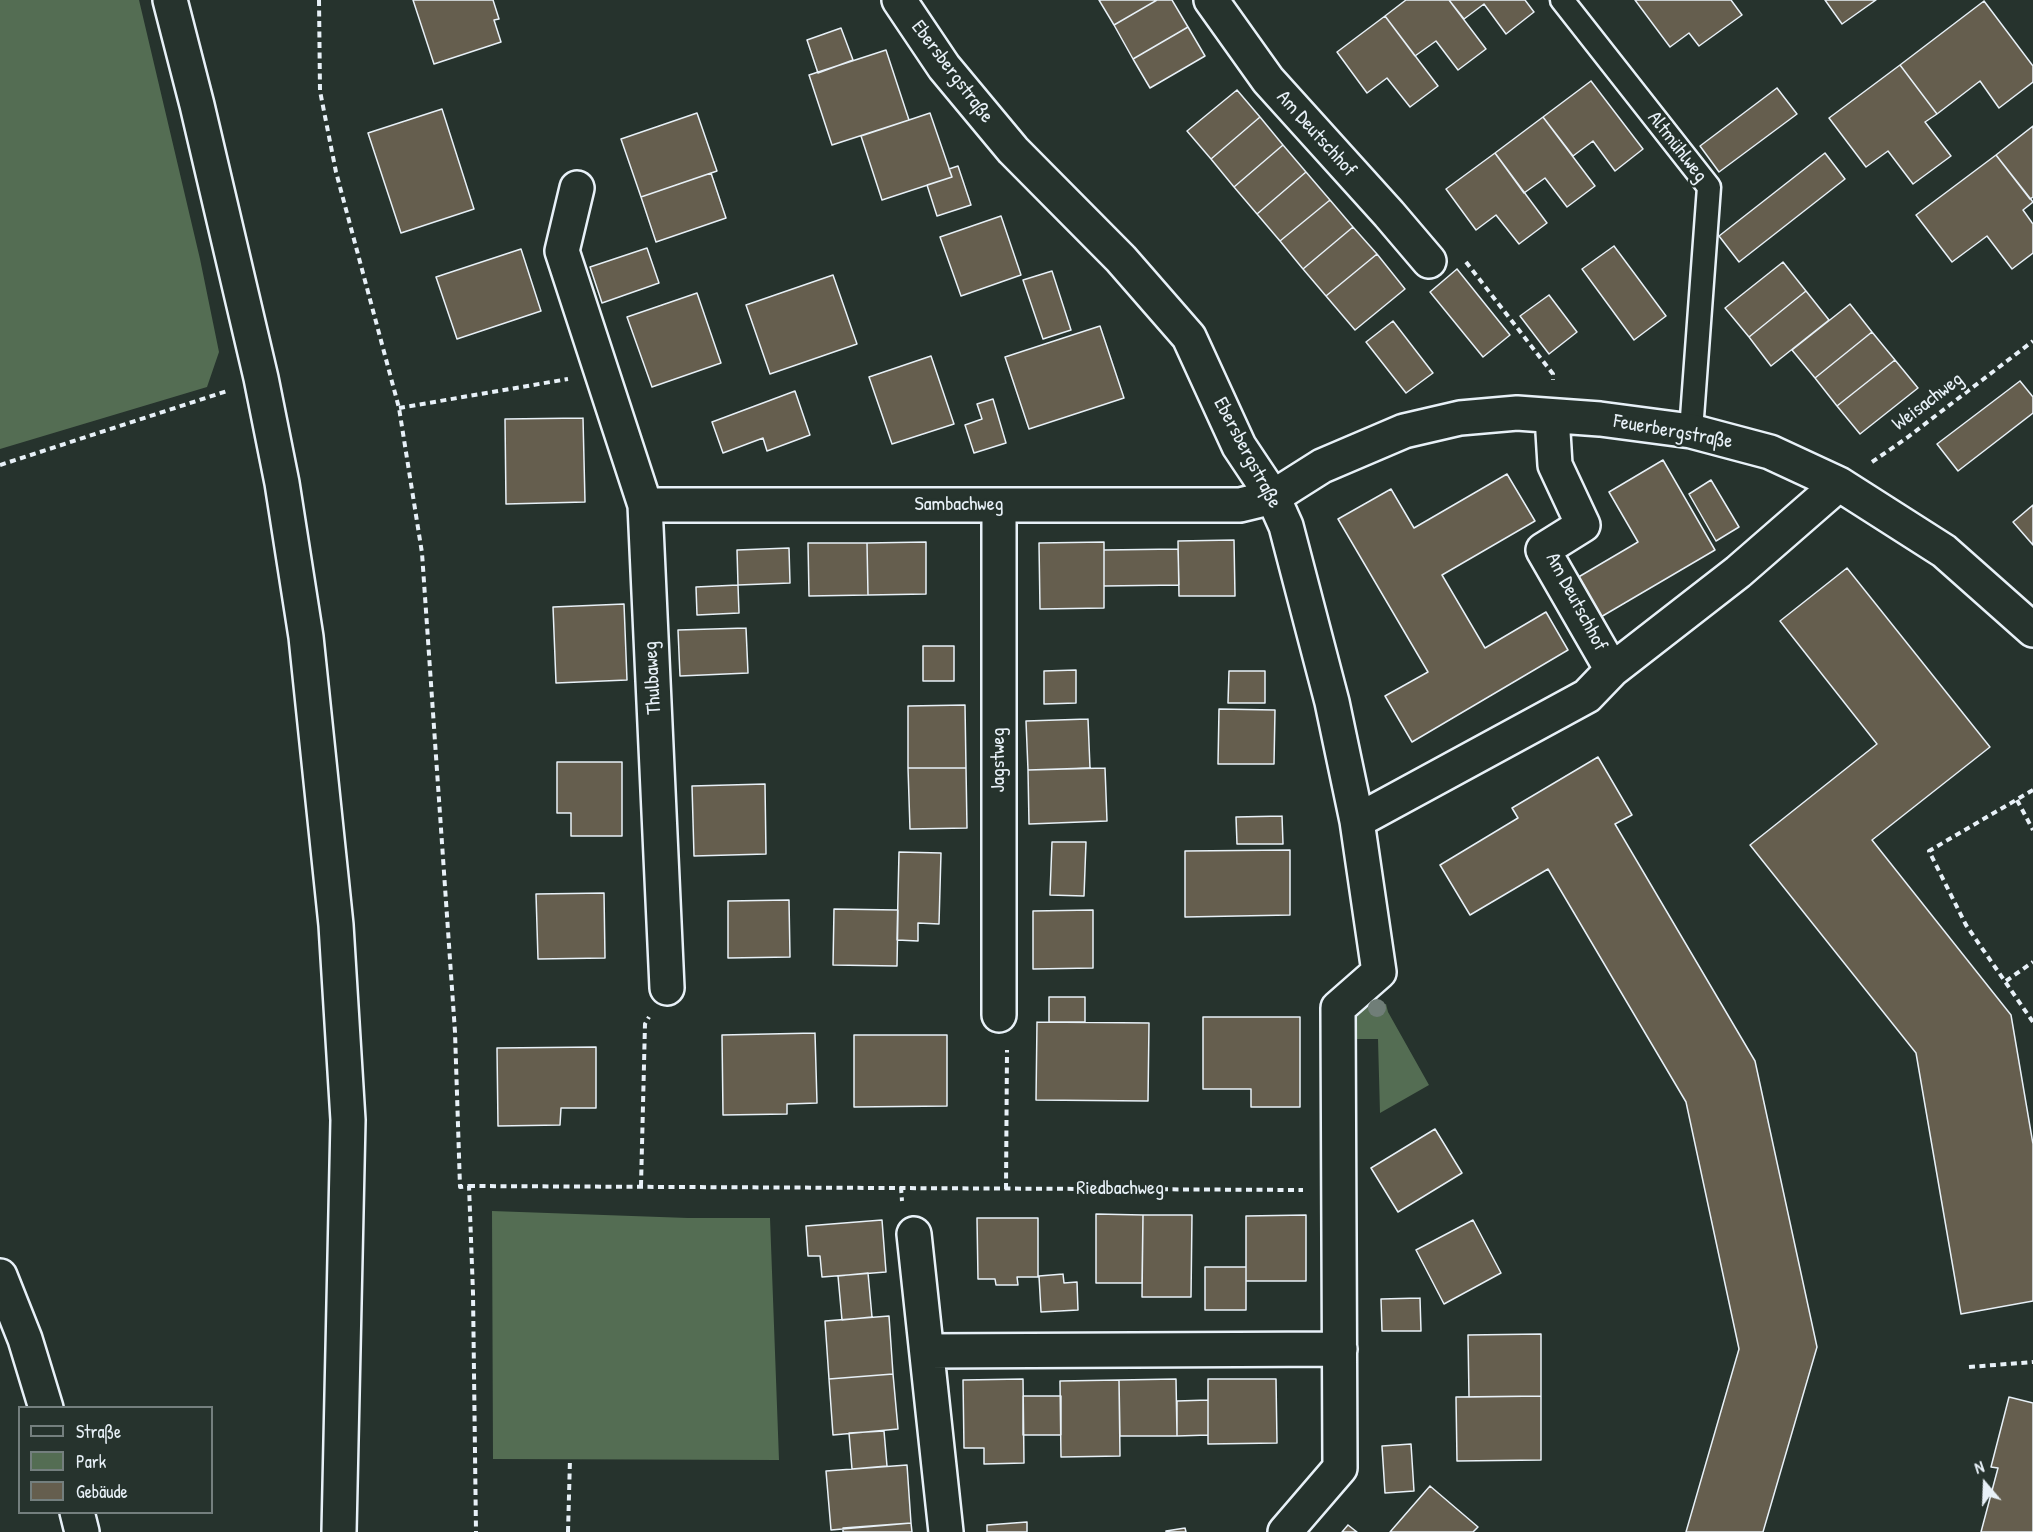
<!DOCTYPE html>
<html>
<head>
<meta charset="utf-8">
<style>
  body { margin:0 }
  #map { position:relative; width:2033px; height:1532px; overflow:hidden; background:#26332d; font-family:"Patrick Hand",sans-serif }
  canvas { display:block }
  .legend { position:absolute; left:18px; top:1406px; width:195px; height:108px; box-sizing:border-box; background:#26332d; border:2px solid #747f7e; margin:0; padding:8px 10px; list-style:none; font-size:18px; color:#e8f1f8 }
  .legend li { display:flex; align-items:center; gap:12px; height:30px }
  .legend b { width:30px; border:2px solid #747f7e }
  .north { position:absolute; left:1955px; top:1454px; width:60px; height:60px; -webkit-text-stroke:4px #26332d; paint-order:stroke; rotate:341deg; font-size:16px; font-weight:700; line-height:24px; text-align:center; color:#e8f1f8 }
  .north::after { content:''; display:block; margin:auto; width:21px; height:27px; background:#e8f1f8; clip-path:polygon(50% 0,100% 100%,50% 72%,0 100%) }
</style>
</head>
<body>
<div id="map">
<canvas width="2033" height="1532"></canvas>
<ul class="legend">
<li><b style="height:8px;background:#26332d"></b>Straße</li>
<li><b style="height:16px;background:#546d53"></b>Park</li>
<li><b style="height:16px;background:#655e4e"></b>Gebäude</li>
</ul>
<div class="north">N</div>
</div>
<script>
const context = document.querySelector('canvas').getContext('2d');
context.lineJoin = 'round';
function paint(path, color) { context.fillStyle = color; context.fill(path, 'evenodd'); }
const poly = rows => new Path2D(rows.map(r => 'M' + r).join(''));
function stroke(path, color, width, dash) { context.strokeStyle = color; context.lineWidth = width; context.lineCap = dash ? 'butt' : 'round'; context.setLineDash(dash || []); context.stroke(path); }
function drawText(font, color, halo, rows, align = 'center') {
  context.font = font + ' "Patrick Hand",sans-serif'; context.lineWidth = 4.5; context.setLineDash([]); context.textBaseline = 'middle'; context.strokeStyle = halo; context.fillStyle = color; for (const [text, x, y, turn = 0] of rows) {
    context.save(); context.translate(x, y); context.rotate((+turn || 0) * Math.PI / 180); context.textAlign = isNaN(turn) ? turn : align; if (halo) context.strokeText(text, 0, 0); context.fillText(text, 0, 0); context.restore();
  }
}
const green = poly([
  [0,0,139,0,200,259,219,352,207,387,0,449],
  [1386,1004,1388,1012,1429,1085,1380,1113,1378,1039,1351,1039,1346,1011],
  [492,1211,688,1218,770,1218,779,1460,493,1459]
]);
const building = poly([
  [413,0,493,0,499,19,494,20,501,42,434,64,413,0],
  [1099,0,1157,0,1114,25,1099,0],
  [1157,0,1172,0,1188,27,1133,59,1114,25,1157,0],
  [1406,0,1449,0,1486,49,1458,70,1436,41,1415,56,1385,16,1406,0],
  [1449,0,1525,0,1534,12,1506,34,1484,4,1464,19,1449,0],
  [1635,0,1731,0,1742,15,1699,46,1689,33,1670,47,1635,0],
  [1825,0,1876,0,1842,24,1825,0],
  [1984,1,2033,66,2033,82,1999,108,1980,81,1937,114,1900,65,1984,1],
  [1385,16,1438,86,1410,107,1387,78,1367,93,1337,52,1385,16],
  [1188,27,1205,56,1150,88,1133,59,1188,27],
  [841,28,853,60,818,73,807,40,841,28],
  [886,50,909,120,832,145,809,75,886,50],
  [1900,65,1937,114,1925,122,1951,156,1913,184,1888,151,1866,167,1829,118,1900,65],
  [1591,81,1643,149,1615,171,1593,141,1573,156,1543,117,1591,81],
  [1777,88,1797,114,1719,172,1700,146,1777,88],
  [1237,90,1260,117,1211,159,1187,131,1237,90],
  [442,109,474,209,401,233,368,133,442,109],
  [697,113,717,171,641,197,621,139,697,113],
  [930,113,952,177,882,200,861,136,930,113],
  [1260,117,1283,145,1234,187,1211,159,1260,117],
  [1543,117,1595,186,1567,207,1545,178,1524,193,1495,153,1543,117],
  [2033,126,2033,197,2030,199,1996,155,2033,126],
  [1283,145,1306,172,1257,214,1234,187,1283,145],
  [1495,153,1547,223,1519,244,1496,215,1476,230,1446,189,1495,153],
  [1825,153,1845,179,1739,262,1719,236,1825,153],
  [1996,155,2033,202,2023,210,2033,224,2033,253,2012,269,1987,236,1952,262,1916,215,1996,155],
  [958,166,971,205,937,216,927,185,952,177,949,169,958,166],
  [1306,172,1330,200,1280,241,1257,214,1306,172],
  [711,173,726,218,656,242,641,197,711,173],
  [1330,200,1353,227,1303,269,1280,241,1330,200],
  [1001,216,1021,275,961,296,940,237,1001,216],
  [1353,227,1377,254,1326,296,1303,269,1353,227],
  [1614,246,1666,316,1634,340,1582,269,1614,246],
  [647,248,659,283,602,303,590,267,647,248],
  [521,249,541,311,457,339,436,277,521,249],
  [1377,254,1405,289,1355,330,1326,296,1377,254],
  [1783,262,1806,291,1749,337,1725,308,1783,262],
  [1457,269,1510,335,1483,357,1430,292,1457,269],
  [1052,271,1071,330,1043,339,1023,280,1052,271],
  [833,275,857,344,770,374,746,305,833,275],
  [1806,291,1829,320,1771,366,1749,337,1806,291],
  [697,293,721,363,652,387,627,317,697,293],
  [1549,295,1577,332,1549,354,1520,316,1549,295],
  [1850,304,1872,332,1815,378,1792,350,1850,304],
  [1393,321,1433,373,1406,393,1366,342,1393,321],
  [1100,326,1124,398,1029,429,1005,357,1100,326],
  [1872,332,1895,360,1837,406,1815,378,1872,332],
  [931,356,954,424,892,444,869,377,931,356],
  [1895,360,1918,388,1860,434,1837,406,1895,360],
  [2020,381,2033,397,2033,413,1958,471,1937,444,2020,381],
  [795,391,810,435,767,451,763,438,723,453,712,422,795,391],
  [993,399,1006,443,974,453,965,425,982,419,977,404,993,399],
  [583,418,585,502,506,504,505,419,583,418],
  [1663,460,1715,550,1594,621,1570,582,1638,542,1609,492,1663,460],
  [1507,474,1535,521,1442,575,1485,648,1546,612,1568,650,1412,742,1385,696,1428,672,1338,519,1391,489,1414,528,1507,474],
  [1711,480,1739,527,1716,541,1689,494,1711,480],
  [2033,505,2033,545,2013,522,2033,505],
  [1234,540,1235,596,1179,596,1178,541,1234,540],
  [926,542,926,594,868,595,867,543,926,542],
  [1104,542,1104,608,1040,609,1039,543,1104,542],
  [808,543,867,543,868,595,809,596,808,543],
  [789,548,790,583,738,585,737,550,789,548],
  [1178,549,1179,585,1104,586,1104,550,1178,549],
  [1847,568,1990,747,1872,840,2011,1015,2033,1144,2033,1301,1961,1314,1916,1053,1750,845,1877,744,1780,621,1847,568],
  [738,585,739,613,697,615,696,587,738,585],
  [624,604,627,680,556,683,553,607,624,604],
  [746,628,748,673,680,676,678,630,746,628],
  [923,646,954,646,954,681,923,681,923,646],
  [1076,670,1076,703,1044,704,1044,671,1076,670],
  [1229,671,1265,671,1265,703,1228,703,1229,671],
  [965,705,966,768,908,768,908,706,965,705],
  [1219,709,1275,710,1274,764,1218,764,1219,709],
  [1088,719,1090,768,1028,770,1026,721,1088,719],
  [1598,757,1632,815,1615,824,1755,1061,1817,1347,1763,1532,1686,1532,1739,1349,1686,1102,1548,869,1470,915,1440,865,1518,818,1512,808,1598,757],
  [557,762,622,762,622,836,571,836,571,813,557,813,557,762],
  [908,768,966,768,967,828,910,829,908,768],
  [1105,768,1107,821,1029,824,1028,770,1105,768],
  [765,784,766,854,694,856,692,786,765,784],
  [1282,816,1283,844,1237,844,1236,817,1282,816],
  [1052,842,1086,842,1084,896,1050,895,1052,842],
  [1290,850,1290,915,1185,917,1185,851,1290,850],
  [899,852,941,853,939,924,918,923,918,941,897,940,899,852],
  [604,893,605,958,538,959,536,894,604,893],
  [789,900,790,957,728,958,728,901,789,900],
  [834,909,898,910,897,966,833,965,834,909],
  [1093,910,1093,968,1033,969,1033,911,1093,910],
  [1049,997,1085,997,1085,1022,1049,1022,1049,997],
  [1203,1017,1300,1017,1300,1107,1251,1107,1251,1089,1203,1089,1203,1017],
  [1037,1022,1149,1023,1148,1101,1036,1100,1037,1022],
  [815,1033,817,1103,787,1104,787,1114,723,1115,722,1035,815,1033],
  [854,1035,947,1035,947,1106,854,1107,854,1035],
  [596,1047,596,1108,561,1108,560,1125,498,1126,497,1048,596,1047],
  [1435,1129,1462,1173,1398,1212,1371,1168,1435,1129],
  [1096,1214,1143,1215,1142,1283,1096,1283,1096,1214],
  [1143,1215,1192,1215,1191,1297,1142,1297,1143,1215],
  [1306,1215,1306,1281,1246,1281,1246,1216,1306,1215],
  [977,1218,1038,1218,1038,1277,1017,1277,1018,1285,996,1285,995,1279,978,1279,977,1218],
  [882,1220,886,1272,822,1277,820,1256,808,1256,806,1226,882,1220],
  [1473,1220,1501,1273,1444,1304,1416,1250,1473,1220],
  [1205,1267,1246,1267,1246,1310,1205,1310,1205,1267],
  [868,1273,872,1317,842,1320,838,1276,868,1273],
  [1063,1274,1064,1283,1077,1282,1078,1310,1041,1312,1039,1276,1063,1274],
  [1420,1298,1421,1331,1382,1331,1381,1299,1420,1298],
  [889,1316,893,1374,829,1379,825,1321,889,1316],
  [1541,1334,1541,1396,1469,1397,1468,1335,1541,1334],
  [893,1374,898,1429,833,1435,829,1379,893,1374],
  [1023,1379,1024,1463,984,1464,984,1448,964,1448,963,1380,1023,1379],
  [1176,1379,1177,1436,1120,1436,1119,1380,1176,1379],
  [1208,1379,1276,1379,1277,1443,1208,1444,1208,1379],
  [1119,1380,1120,1456,1061,1457,1060,1381,1119,1380],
  [1023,1396,1061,1396,1061,1435,1023,1435,1023,1396],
  [1541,1396,1541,1460,1457,1461,1456,1397,1541,1396],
  [2009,1397,2033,1403,2033,1532,1981,1532,1998,1468,1991,1467,2009,1397],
  [1208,1400,1208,1435,1177,1436,1177,1401,1208,1400],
  [884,1431,887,1466,852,1469,849,1433,884,1431],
  [1411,1444,1414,1491,1385,1493,1382,1446,1411,1444],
  [907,1465,911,1523,831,1530,826,1471,907,1465],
  [1430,1486,1478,1527,1473,1532,1390,1532,1430,1486],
  [1027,1522,1027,1532,987,1532,987,1525,1027,1522],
  [911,1523,912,1532,843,1532,843,1528,911,1523],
  [1348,1525,1357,1532,1342,1532,1348,1525],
  [1185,1528,1186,1532,1166,1532,1166,1531,1185,1528]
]);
const path = poly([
  [319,0,320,91,336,172,399,408,422,553,455,1032,460,1187,469,1186,473,1293,476,1532],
  [1466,262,1553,374,1553,380],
  [399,408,568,379],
  [1872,462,1908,437,2033,341],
  [0,465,227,391],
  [2033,790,1929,851,1966,925,2033,1022],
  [2017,800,2033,830],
  [2006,981,2033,962],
  [469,1186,1303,1190],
  [641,1186,645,1024,649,1017],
  [901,1187,902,1201],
  [1006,1189,1007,1050],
  [1969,1367,2033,1362],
  [568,1532,570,1459]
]);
const lane = poly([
  [1562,0,1709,187,1691,431]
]);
const street = poly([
  [899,0,944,67,1013,150,1121,259,1189,337,1239,446,1273,497,1286,526,1332,702,1357,821,1379,972,1338,1008,1340,1468,1285,1532],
  [1211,0,1268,80,1389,214,1429,261],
  [577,188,562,251,645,505,667,988],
  [1552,416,1555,465,1583,525,1543,550,1612,670],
  [645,505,1240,505,1273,497,1322,466,1404,431,1460,418,1517,413,1600,419,1691,431,1770,452,1839,484,1944,551,2033,630],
  [999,505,999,1015],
  [1357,821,1587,696,1612,670,1738,572,1839,484],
  [914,1234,946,1532],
  [0,1276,25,1339,46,1408],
  [928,1351,1340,1349],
  [77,1512,82,1532]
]);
const secondary = poly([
  [170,0,197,105,261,378,282,483,306,637,336,925,348,1120,339,1532]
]);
const trees = [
  [1377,1008]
];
const streetNames = [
  ["Ebersbergstraße",952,72,53],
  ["Am Deutschhof",1316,134,48],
  ["Altmühlweg",1677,147,52],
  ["Weisachweg",1928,402,-37],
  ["Feuerbergstraße",1673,432,10],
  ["Ebersbergstraße",1247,453,62],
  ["Sambachweg",959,505],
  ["Am Deutschhof",1576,602,62],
  ["Thulbaweg",653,678,-93],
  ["Jagstweg",999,760,-90],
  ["Riedbachweg",1120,1189]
];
paint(green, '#546d53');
paint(building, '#655e4e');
stroke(building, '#e8f1f8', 1.5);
stroke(lane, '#e8f1f8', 27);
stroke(street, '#e8f1f8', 38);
stroke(secondary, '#e8f1f8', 38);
stroke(path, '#e8f1f8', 4, [6, 4.5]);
stroke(lane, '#26332d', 22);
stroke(street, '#26332d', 33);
stroke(secondary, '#26332d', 33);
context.fillStyle = '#707e78';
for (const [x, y] of trees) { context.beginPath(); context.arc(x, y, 9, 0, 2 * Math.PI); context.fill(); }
drawText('20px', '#e8f1f8', '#26332d', streetNames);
</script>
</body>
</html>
